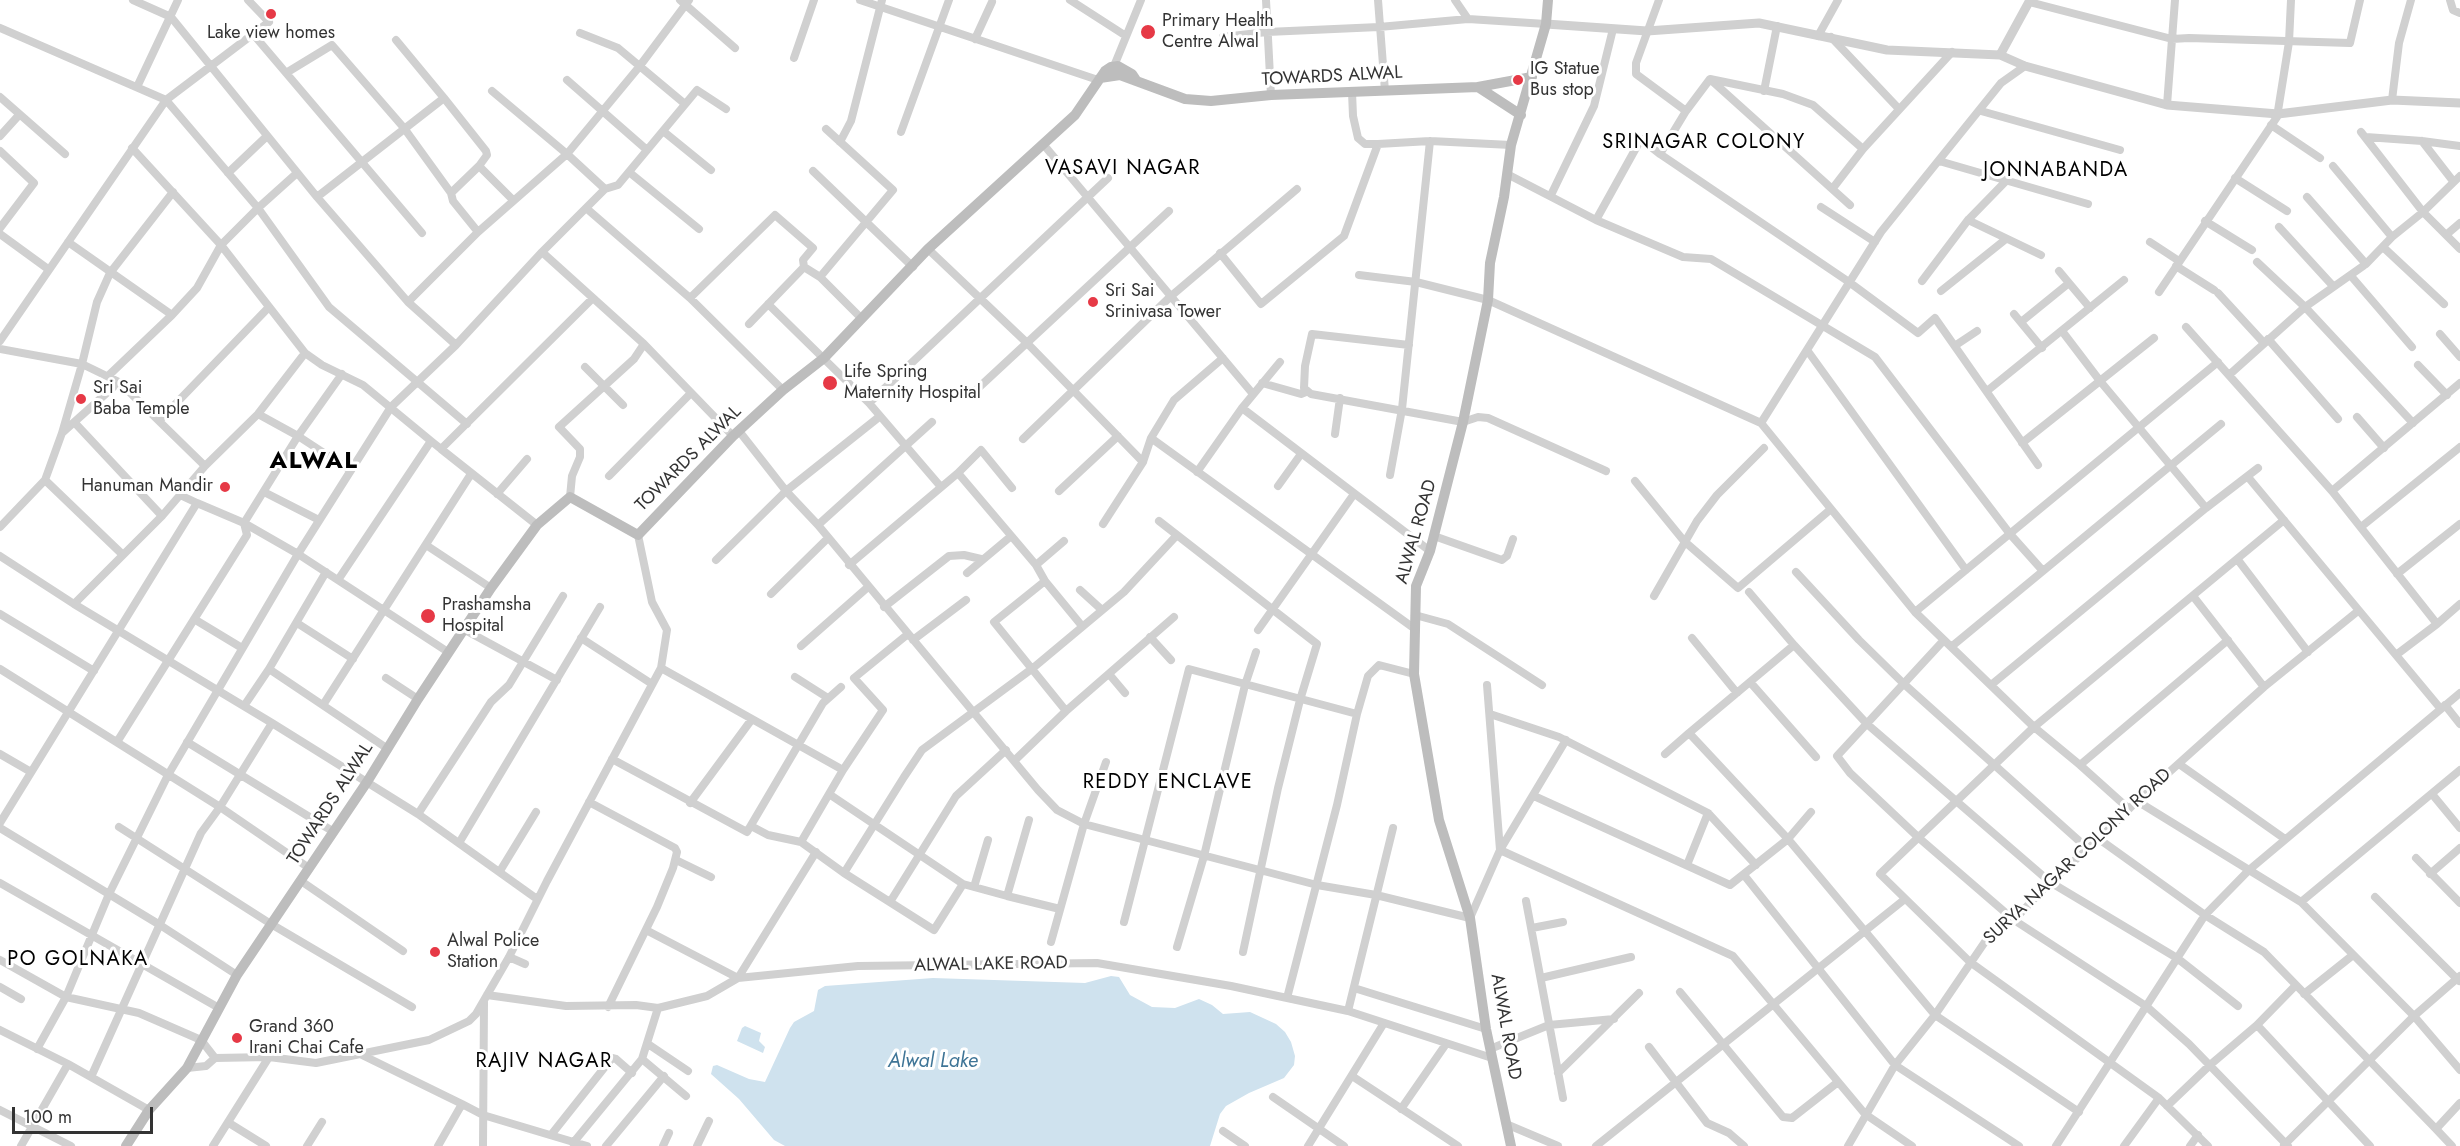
<!DOCTYPE html>
<html>
<head>
<meta charset="utf-8">
<style>
  body { margin:0 }
  #map { position:relative; width:2460px; height:1146px; overflow:hidden; background:#fff; font-family:Jost,sans-serif }
  canvas { display:block }
  .scale { position:absolute; left:12px; top:1107px; width:141px; height:27px; box-sizing:border-box; border:3px solid #333; border-top:0; padding-left:8px; font-size:18px; line-height:21px; white-space:nowrap; color:#333; -webkit-text-stroke:4px #fff; paint-order:stroke }
</style>
</head>
<body>
<div id="map">
<canvas width="2460" height="1146"></canvas>
<div class="scale">100 m</div>
</div>
<script>
const context = document.querySelector('canvas').getContext('2d');
context.lineJoin = 'round';
function paint(path, color) { context.fillStyle = color; context.fill(path, 'evenodd'); }
const poly = rows => new Path2D(rows.map(r => 'M' + r).join(''));
function stroke(path, color, width, dash) { context.strokeStyle = color; context.lineWidth = width; context.lineCap = dash ? 'butt' : 'round'; context.setLineDash(dash || []); context.stroke(path); }
function drawText(font, color, halo, rows, align = 'center') {
  context.font = font + ' Jost,sans-serif'; context.lineWidth = 6; context.setLineDash([]); context.textBaseline = 'middle'; context.strokeStyle = halo; context.fillStyle = color; for (const [text, x, y, turn = 0] of rows) {
    context.save(); context.translate(x, y); context.rotate((+turn || 0) * Math.PI / 180); context.textAlign = isNaN(turn) ? turn : align; if (halo) context.strokeText(text, 0, 0); context.fillText(text, 0, 0); context.restore();
  }
}
const water = poly([
  [1111,976,1119,977,1130,995,1152,1007,1175,1008,1199,999,1212,1005,1223,1014,1250,1012,1276,1024,1285,1032,1291,1042,1295,1056,1294,1065,1284,1078,1249,1093,1226,1106,1220,1114,1210,1146,785,1146,774,1140,739,1099,711,1074,713,1066,717,1065,749,1079,765,1082,790,1028,794,1022,814,1011,818,990,825,986,933,978,1085,983],
  [745,1026,761,1033,759,1041,765,1047,763,1053,737,1041,742,1028]
]);
const minor = poly([
  [133,0,171,17,317,197,408,302,456,345],
  [680,0,735,48],
  [860,0,1098,80],
  [1070,0,1126,36],
  [1266,0,1271,95],
  [1378,0,1385,91],
  [1659,0,1636,63,1636,74,1686,111],
  [2450,0,2453,10,2460,13],
  [2029,2,2172,39,2189,38,2350,43,2360,0],
  [1468,19,1546,24],
  [0,28,166,100,258,208,329,307,467,424],
  [580,33,618,48,685,104],
  [253,34,422,233],
  [1818,36,1838,0],
  [1223,37,1267,32,1379,27,1468,19,1455,0],
  [1831,37,1899,109],
  [975,39,992,2],
  [396,40,444,98],
  [794,58,814,0],
  [1112,71,1141,0],
  [286,73,332,45,404,128,451,193,479,166,513,200],
  [567,80,647,150],
  [1711,80,1850,205],
  [137,87,178,0],
  [1764,91,1777,26],
  [1352,92,1353,116,1358,138,1365,144,1378,144],
  [0,97,65,154],
  [2392,100,2399,43,2411,0],
  [2167,105,2175,0],
  [1981,111,2120,150],
  [2271,125,2320,158],
  [663,131,711,170],
  [901,132,949,0],
  [2361,132,2423,212,2460,249],
  [0,136,19,115],
  [2366,137,2422,141,2460,146],
  [2422,141,2453,181],
  [840,142,851,121,882,0],
  [1043,144,1253,394],
  [132,148,221,245,305,353,322,365,363,385,431,441],
  [0,151,34,183,0,228],
  [1660,154,1849,282,1918,333,1935,318,2038,465],
  [1939,161,2088,204],
  [2333,166,2392,237],
  [813,171,913,267],
  [629,172,699,229],
  [228,173,267,136],
  [1507,174,1596,220,1683,257,1711,259,1875,357,2010,534,2043,571],
  [2235,178,2287,211],
  [1833,188,1863,149,1952,52],
  [605,189,567,154,639,67,689,0],
  [451,193,453,201,478,232],
  [1551,195,1594,106,1613,29],
  [317,197,444,98,486,151,487,155,479,166],
  [2307,197,2366,264],
  [1821,207,1875,242],
  [586,208,690,298,783,390],
  [1596,220,1641,139,1660,154,1686,111,1710,79,1783,94,1813,105,1863,149],
  [1968,220,2041,255],
  [2205,221,2252,250],
  [2279,227,2333,286],
  [0,234,48,269],
  [2446,235,2460,223],
  [68,242,172,315,197,288,221,245,258,208,297,173],
  [2150,242,2179,261],
  [2383,247,2444,304],
  [928,249,1026,342,1143,462],
  [542,252,644,344,733,436],
  [1220,253,1261,304,1344,236,1378,144,1430,141,1511,145],
  [2257,262,2305,307,2413,423],
  [2176,266,2214,290],
  [2059,271,2069,283],
  [1359,275,1416,282,1488,300,1761,423,1915,612,2034,727,2080,765,2129,809],
  [2351,276,2412,347],
  [820,277,893,190,826,129],
  [1922,281,1968,220,2006,181],
  [1941,291,2006,239],
  [2159,292,2277,117,2289,42,2291,0],
  [2218,293,2264,343],
  [690,298,775,215,813,248,803,260,804,267,820,277,862,319],
  [408,302,478,232,567,154,492,91],
  [768,304,869,403,941,487],
  [2014,314,2042,348],
  [2021,322,2069,283,2090,308],
  [749,324,804,267],
  [2186,327,2332,491,2437,624],
  [2440,334,2460,357],
  [2268,339,2338,419],
  [0,341,166,100,269,22,248,0],
  [1409,345,1312,334,1305,366,1304,388,1311,394,1463,422,1478,417,1488,418,1606,471],
  [1956,345,1977,331],
  [0,349,82,364,62,433],
  [1807,350,1966,570],
  [2418,365,2447,395],
  [585,367,623,405],
  [2229,375,2305,307,2366,264,2392,237,2423,212,2460,176],
  [108,376,172,315],
  [119,382,205,466],
  [1262,383,1301,394,1306,392],
  [1987,391,2124,280],
  [974,392,1169,211],
  [869,403,1108,178],
  [1242,408,1430,551],
  [258,414,298,436,350,470],
  [2357,417,2384,448],
  [160,420,269,307],
  [75,423,162,516],
  [1761,423,1881,232,2001,83,2025,66],
  [739,431,786,491,818,525,1038,790,1057,810,1084,824,1317,885,1376,895,1470,918,1500,850,1566,740],
  [1335,434,1340,398],
  [1151,438,1415,629],
  [1023,439,1170,297,1297,189],
  [2022,443,2154,338],
  [441,449,537,525],
  [1197,472,1242,408,1280,362],
  [958,473,1036,565,1045,581,1082,626],
  [1390,475,1402,409,1430,141],
  [609,476,690,394],
  [2248,477,2440,708],
  [45,480,123,555],
  [1635,481,1684,541,1738,588,1831,509],
  [1278,486,1301,454],
  [1059,491,1118,436],
  [2332,491,2460,383],
  [264,492,319,520],
  [497,494,527,459],
  [570,497,572,476,580,457,580,449,559,427,634,359,644,344],
  [197,503,244,523,298,554,448,652],
  [2206,508,2258,468],
  [1159,521,1317,644,1300,700,1278,788,1243,952],
  [1103,524,1143,462,1151,438,1174,400,1223,358],
  [818,525,932,422],
  [0,527,45,480,62,433,119,382,82,364,97,302,110,273,173,192],
  [2361,527,2460,447],
  [1434,536,1502,560,1507,556,1513,539],
  [426,545,491,588],
  [0,556,74,604,272,723,418,814,537,899],
  [716,560,786,491,879,417],
  [2238,560,2308,652],
  [849,565,958,473,981,450,1012,488],
  [1036,565,1064,541],
  [1796,572,1859,640,1904,684,2087,848],
  [967,573,1010,537],
  [2397,574,2460,524],
  [338,580,431,441,441,449,593,298],
  [1045,581,994,622,1066,711],
  [1080,590,1102,610],
  [1749,592,1794,645,1689,733,1788,839,1935,1015,2079,1112],
  [771,594,828,538],
  [1654,596,1697,521,1717,495,1764,448],
  [2193,596,2264,687],
  [74,604,162,516,205,466,258,414,305,353],
  [884,607,949,556,964,555,981,559],
  [1915,612,2218,362],
  [0,614,94,671],
  [1415,615,1448,624,1542,685],
  [194,619,242,648],
  [297,623,353,659],
  [465,630,557,680],
  [1258,630,1354,494],
  [1150,637,1171,660],
  [581,638,652,684],
  [1692,638,1737,693],
  [913,640,966,600],
  [1944,640,1837,756,1850,773,1919,838,2014,920,2146,1006,2189,1044,2288,1146],
  [1794,645,1867,724,2050,882,2177,958,2238,1006],
  [801,646,868,587],
  [1951,647,2221,424],
  [2396,655,2437,624,2460,604],
  [661,668,843,770],
  [0,669,220,807,309,868],
  [269,669,388,749],
  [1109,674,1125,693],
  [795,677,828,698],
  [386,678,418,699],
  [1750,682,1816,757],
  [1487,685,1500,850],
  [1991,685,2206,508,2100,381,2062,331],
  [323,705,471,474],
  [2445,705,2460,724],
  [244,706,269,669,326,572],
  [1490,714,1559,737,1708,813,1756,865],
  [117,742,247,535,244,523,298,436,342,374],
  [187,742,334,832],
  [0,754,31,772],
  [1665,754,1689,733],
  [612,759,747,832,823,703,841,687],
  [1014,761,1066,711,1174,617],
  [2179,764,2285,839],
  [2080,765,2228,640],
  [829,794,963,884],
  [2432,794,2460,828],
  [1534,796,1730,885,1788,839,1811,812],
  [2137,801,2301,902,2414,1016,2460,1070],
  [589,802,675,848,677,852,673,868,657,907,608,1007],
  [690,803,752,719],
  [418,814,491,702,509,685,563,596],
  [1029,820,1007,896,1060,909],
  [0,823,197,503,180,495],
  [751,826,768,835,801,842,844,873],
  [119,827,271,924,412,1007],
  [0,828,160,925,237,975],
  [2099,839,2205,915,2264,952,2436,1129,2460,1103],
  [801,842,843,770,883,710,854,678,908,634],
  [459,843,600,607],
  [1500,850,1733,956,1865,1114,1912,1146],
  [2416,858,2460,903],
  [676,860,711,877],
  [1687,865,1708,813],
  [500,871,536,812],
  [2430,874,2460,848],
  [1744,875,1895,1065,2019,1146],
  [301,881,403,951],
  [0,883,219,1008],
  [974,887,988,840],
  [1007,896,963,884,934,930,844,873,904,777,922,750,1033,668,1124,592,1177,535],
  [2375,897,2459,981],
  [1526,901,1563,1098],
  [890,902,956,796,1006,750],
  [2301,902,2460,770],
  [1124,922,1189,669,1357,714],
  [1532,928,1563,922],
  [646,930,738,978],
  [1051,942,1084,824,1106,762],
  [1177,947,1204,856,1245,685,1256,652],
  [509,957,525,964],
  [0,960,66,997,139,1013,201,1040,215,1058,206,1066,187,1068],
  [738,978,816,852],
  [1541,978,1631,957],
  [0,987,21,999],
  [1354,988,1486,1029],
  [1680,992,1783,1117,1792,1118,1838,1082],
  [2304,994,2353,955],
  [487,995,566,1006,636,1005,658,1008,707,996,738,978,858,966,1097,963,1231,986,1348,1011,1492,1058],
  [1287,998,1337,805,1357,714,1368,676,1379,665,1414,674],
  [1348,1011,1393,828],
  [2257,1025,2370,1146],
  [0,1030,68,1064,149,1110],
  [648,1044,688,1071],
  [1649,1047,1707,1123,1729,1133,1744,1146],
  [37,1049,66,997,109,894,168,775,298,554,391,407,456,345,542,252,605,189,618,185,697,90,726,109],
  [1490,1049,1549,1025,1614,1019],
  [362,1055,462,1104],
  [215,1058,269,1057,316,1063,429,1040,469,1021,476,1014,509,957,547,881,661,668,667,630,652,602,638,535],
  [642,1059,686,1096],
  [1558,1073,1639,993],
  [1352,1076,1458,1146],
  [91,1077,201,833,220,807,272,723],
  [1273,1097,1344,1146],
  [2167,1106,2210,1065,2257,1025,2296,985],
  [1401,1109,1446,1044],
  [0,1110,71,1146],
  [229,1123,266,1146],
  [1506,1124,1558,1146],
  [2436,1129,2452,1146],
  [1223,1131,1245,1146],
  [551,1135,612,1058,616,1059,632,1073],
  [573,1143,642,1059,658,1008],
  [2284,1145,2414,1016,2460,976],
  [21,1146,68,1064],
  [213,1146,269,1057],
  [307,1146,322,1122],
  [438,1146,462,1104,483,1115,587,1146],
  [483,1146,484,1002],
  [606,1146,664,1076],
  [663,1146,669,1133],
  [697,1146,709,1121],
  [1308,1146,1384,1023],
  [1596,1146,1905,899],
  [1848,1146,1895,1065,1935,1015,1991,933,2014,920,2050,882,2099,839,2137,801,2264,687,2358,611],
  [2056,1146,2205,915,2249,870,2460,693],
  [2124,1146,2159,1098],
  [2190,1146,2198,1135],
  [2208,1146,2159,1098,1970,962,1880,874,2034,727,2284,520]
]);
const tertiary = poly([
  [1546,24,1647,31,1759,23,1887,50,2000,55,2025,66,2167,105,2278,114,2392,100,2460,103],
  [2000,55,2030,0]
]);
const secondary = poly([
  [1100,78,1120,75,1185,99,1211,101,1271,95,1478,87,1532,77],
  [1478,87,1521,115],
  [126,1146,149,1110,187,1068,237,975,367,782,418,699,491,588,537,525,570,497,638,535,733,436,783,390,824,358,928,249,1075,115,1105,71,1111,67,1118,66,1132,74,1136,80],
  [1511,1146,1486,1029,1470,918,1439,820,1414,674,1416,586,1430,551,1463,422,1488,300,1490,263,1504,197,1511,145,1546,24,1548,0]
]);
const markers = [
  [271,14,6,"#e63946"],
  [1148,32,8,"#e63946"],
  [1518,80,6,"#e63946"],
  [1093,302,6,"#e63946"],
  [830,383,8,"#e63946"],
  [81,399,6,"#e63946"],
  [225,487,6,"#e63946"],
  [428,616,8,"#e63946"],
  [435,952,6,"#e63946"],
  [237,1038,6,"#e63946"]
];
const poiNames = [
  ["Primary Health",1162,22],
  ["Centre Alwal",1162,43],
  ["Lake view homes",271,34,"center"],
  ["IG Statue",1530,70],
  ["Bus stop",1530,91],
  ["Sri Sai",1105,292],
  ["Srinivasa Tower",1105,313],
  ["Life Spring",844,373],
  ["Maternity Hospital",844,394],
  ["Sri Sai",93,389],
  ["Baba Temple",93,410],
  ["Hanuman Mandir",213,487,"right"],
  ["Prashamsha",442,606],
  ["Hospital",442,627],
  ["Alwal Police",447,942],
  ["Station",447,963],
  ["Grand 360",249,1028],
  ["Irani Chai Cafe",249,1049]
];
const streetNames = [
  ["TOWARDS ALWAL",1332,77,-3],
  ["TOWARDS ALWAL",689,459,-45],
  ["ALWAL ROAD",1417,532,-74],
  ["TOWARDS ALWAL",331,804,-57],
  ["SURYA NAGAR COLONY ROAD",2078,857,-43],
  ["ALWAL LAKE ROAD",991,965,-1],
  ["ALWAL ROAD",1505,1027,80]
];
const neighbourhoodNames = [
  ["SRINAGAR COLONY",1704,143],
  ["VASAVI NAGAR",1123,169],
  ["JONNABANDA",2056,171],
  ["REDDY ENCLAVE",1168,783],
  ["PO GOLNAKA",78,960],
  ["RAJIV NAGAR",544,1062]
];
const waterNames = [
  ["Alwal Lake",933,1062]
];
const districtNames = [
  ["ALWAL",314,462]
];
paint(water, '#cfe2ee');
stroke(minor, '#d0d0d0', 8);
stroke(tertiary, '#d0d0d0', 9);
stroke(secondary, '#bdbdbd', 10);
for (const [x, y, r, color] of markers) { const dot = new Path2D(); dot.arc(x, y, r, 0, 2 * Math.PI); context.fillStyle = color; context.fill(dot); stroke(dot, '#fff', 2); }
drawText('18px', '#333', '#fff', poiNames, 'left');
drawText('18px', '#333', '#fff', streetNames);
context.letterSpacing = '1.5px';
drawText('20px', '#000', '#fff', neighbourhoodNames);
context.letterSpacing = '0px';
drawText('italic 20px', '#3f7597', '#fff', waterNames);
context.letterSpacing = '1.5px';
drawText('bold 24px', '#000', '#fff', districtNames);
context.letterSpacing = '0px';
</script>
</body>
</html>
